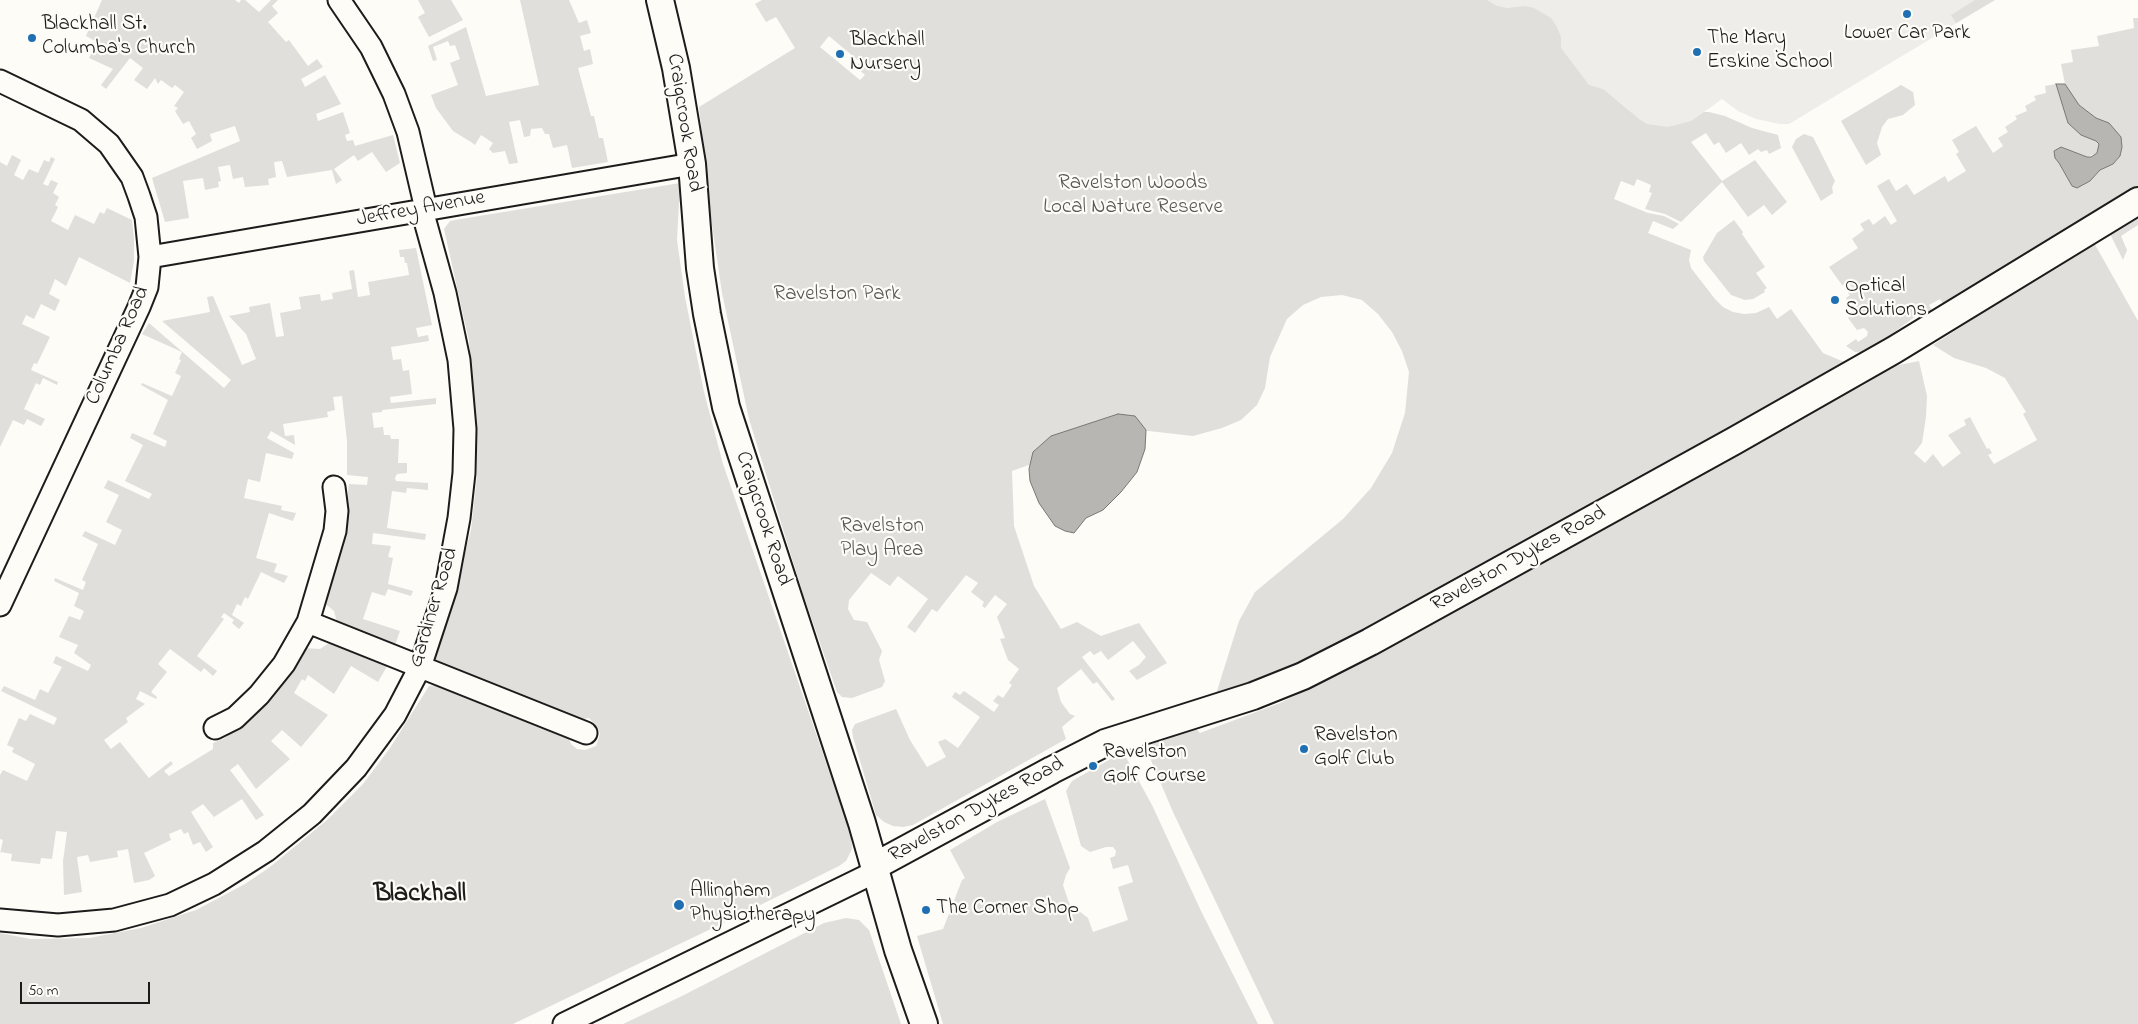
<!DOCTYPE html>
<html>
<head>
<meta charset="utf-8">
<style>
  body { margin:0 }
  #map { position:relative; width:2138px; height:1024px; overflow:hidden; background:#fdfcf7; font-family:"Indie Flower",sans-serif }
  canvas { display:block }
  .scale { position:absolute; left:20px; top:982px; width:130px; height:22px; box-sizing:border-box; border:2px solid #1c1c1c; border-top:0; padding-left:6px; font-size:15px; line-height:18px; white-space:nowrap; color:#1c1c1c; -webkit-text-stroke:4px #fdfcf7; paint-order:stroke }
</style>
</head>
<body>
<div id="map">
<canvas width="2138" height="1024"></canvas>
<div class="scale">50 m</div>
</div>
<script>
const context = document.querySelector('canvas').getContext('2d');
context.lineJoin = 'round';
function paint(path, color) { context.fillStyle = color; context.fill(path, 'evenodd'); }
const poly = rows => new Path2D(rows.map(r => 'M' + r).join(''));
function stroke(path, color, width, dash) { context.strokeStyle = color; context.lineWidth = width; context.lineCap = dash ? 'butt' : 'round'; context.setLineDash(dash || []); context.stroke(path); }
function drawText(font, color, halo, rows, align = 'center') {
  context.font = font + ' "Indie Flower",sans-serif'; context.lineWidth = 4.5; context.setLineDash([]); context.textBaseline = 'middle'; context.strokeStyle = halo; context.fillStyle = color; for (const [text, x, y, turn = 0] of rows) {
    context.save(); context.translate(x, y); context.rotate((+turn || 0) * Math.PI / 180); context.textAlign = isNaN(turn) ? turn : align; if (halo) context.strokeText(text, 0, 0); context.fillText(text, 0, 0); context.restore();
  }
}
const built = poly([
  [1444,0,1995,0,1789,124,1780,124,1756,119,1738,111,1722,99,1682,128,1634,139]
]);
const green = poly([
  [102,0,235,0,239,3,241,0,245,0,259,12,271,0,278,0,272,6,278,13,268,22,286,42,289,40,308,66,317,59,323,67,301,79,305,87,325,75,341,104,316,114,318,121,343,112,350,133,345,135,347,141,353,140,355,146,393,135,400,163,386,172,372,152,358,161,354,155,334,169,342,180,336,184,332,170,287,177,282,161,274,162,276,177,268,179,269,185,245,187,243,177,233,179,230,165,218,167,221,181,218,182,219,187,205,190,203,178,183,181,189,218,165,222,152,178,240,141,235,126,210,134,212,141,197,149,191,138,196,134,189,121,183,124,175,111,178,108,174,106,184,92,175,85,172,88,161,80,158,84,155,78,147,89,134,80,143,68,130,58,106,89,101,85,113,69,89,58,97,42,86,36],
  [418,0,451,0,463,20,429,37,418,17,425,13],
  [520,0,569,0,579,23,587,20,591,33,580,36,584,51,590,49,593,64,578,68,591,116,594,116,599,138,603,138,608,162,572,168,567,145,553,148,549,134,545,134,542,128,531,129,530,136,524,137,520,120,509,122,518,163,509,164,505,151,493,153,489,149,493,143,481,135,475,145,471,142,453,131,436,108,431,95,458,85,450,63,460,59,455,45,450,46,448,41,433,47,437,60,433,61,428,46,466,27,486,96,539,85],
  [762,0,1487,0,1497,6,1507,8,1526,6,1534,8,1551,18,1557,27,1561,37,1561,48,1589,85,1603,89,1639,119,1647,124,1668,127,1691,121,1704,112,1709,112,1725,116,1752,128,1778,135,1781,148,1769,154,1767,150,1761,152,1758,149,1749,155,1741,143,1726,153,1719,142,1714,145,1706,133,1691,142,1722,181,1755,160,1787,202,1772,215,1764,205,1748,217,1722,182,1681,222,1665,214,1645,209,1652,193,1649,192,1651,185,1637,179,1634,186,1621,181,1614,199,1648,213,1664,216,1679,224,1673,229,1653,221,1648,233,1691,250,1689,260,1691,268,1715,299,1723,307,1733,312,1744,314,1756,313,1769,307,1777,319,1791,309,1823,353,1849,364,1345,642,1274,677,1216,694,1239,621,1255,592,1343,519,1371,488,1392,453,1405,413,1409,372,1402,351,1392,332,1378,314,1362,300,1342,295,1321,297,1303,305,1287,319,1270,357,1265,388,1257,405,1241,420,1222,428,1193,436,1131,429,1012,471,1014,526,1034,586,1061,629,1077,622,1101,636,1139,623,1167,663,1137,680,1129,671,1139,665,1146,657,1133,641,1108,660,1101,651,1094,655,1090,651,1082,657,1115,699,1112,701,1097,682,1093,684,1081,669,1057,688,1061,702,1070,714,1075,716,1062,727,1066,739,913,825,903,827,893,826,884,822,876,815,853,737,852,730,855,724,896,709,910,740,927,767,946,757,938,742,945,739,958,748,980,717,952,697,955,692,960,695,964,691,994,712,999,705,993,701,998,695,1003,698,1012,685,1009,683,1019,669,1008,660,1000,639,1005,638,997,617,1007,604,995,595,985,608,982,606,984,602,971,592,978,583,966,575,937,612,932,609,915,633,907,627,928,599,898,576,890,586,871,573,849,600,848,609,854,620,867,622,882,651,879,660,885,681,882,687,852,698,842,697,837,692,803,594,749,419,722,293,709,204,699,107,795,48,776,17,766,22,755,4],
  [829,36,860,62,856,67,865,75,860,80,820,47],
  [1975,0,1995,0,1956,23,1951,15],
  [2133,18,2138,18,2138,188,1946,308,1940,299,1929,305,1935,315,1925,320,1920,313,1866,353,1855,352,1846,346,1856,339,1858,342,1867,336,1868,332,1864,328,1857,330,1848,318,1853,311,1846,298,1850,295,1848,293,1852,287,1848,283,1842,285,1829,267,1858,248,1852,239,1864,230,1860,224,1869,219,1873,225,1885,216,1891,225,1897,221,1877,186,1889,179,1896,191,1907,184,1914,195,1945,176,1948,182,1966,171,1956,154,1959,152,1952,140,1976,126,1993,153,2003,146,1998,138,2008,132,2005,127,2017,119,2015,116,2027,111,2025,106,2036,100,2034,96,2046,93,2045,86,2056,84,2068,123,2097,142,2099,145,2097,153,2087,157,2061,147,2055,158,2059,163,2072,186,2090,181,2100,170,2113,164,2120,156,2122,147,2109,123,2096,118,2075,102,2065,84,2061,64,2073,62,2071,50,2099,46,2097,36,2134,28],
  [1901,85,1913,92,1915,105,1903,115,1888,119,1882,127,1877,143,1881,155,1866,165,1841,121],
  [1804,134,1813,137,1835,181,1832,187,1833,193,1821,201,1792,147,1796,139],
  [12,155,21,160,14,175,23,180,29,169,38,173,44,160,49,162,51,157,55,159,43,184,48,186,51,180,58,183,53,193,59,197,55,205,58,207,51,221,68,230,75,215,94,224,100,212,104,214,107,208,132,220,134,239,134,261,130,283,79,257,66,286,55,279,49,294,60,300,55,311,41,304,34,319,26,315,22,324,50,337,37,364,34,363,31,370,58,382,57,385,43,378,40,385,36,383,24,409,45,419,41,426,27,419,24,425,13,420,0,447,0,162,7,166],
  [680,183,677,240,685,297,704,392,723,464,851,835,852,849,846,861,839,866,740,915,513,1024,0,1024,0,933,31,939,89,938,141,928,196,910,245,884,270,867,327,820,363,784,390,748,429,686,438,685,568,736,571,744,577,749,585,750,596,746,600,734,598,728,589,718,577,720,436,662,436,658,471,530,477,476,476,423,469,341,444,229,450,221,455,220],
  [2138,214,2138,225,2121,236,2127,250,2123,260,2109,232],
  [1734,220,1743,232,1742,234,1765,267,1756,273,1767,288,1764,290,1765,292,1753,299,1745,300,1731,295,1704,261,1703,257,1717,233],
  [2093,241,2138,321,2138,1024,1274,1024,1173,812,1147,751,1148,745,1196,729,1200,733,1280,703,1335,676,1571,539,1826,402,1862,386,1894,366,1919,361,1927,396,1926,417,1922,443,1914,453,1925,463,1933,454,1943,467,1961,453,1948,435,1966,425,1964,420,1970,417,1987,449,1989,448,1992,453,1988,455,1994,464,2037,440,2023,414,2026,412,2005,378,1986,368,1954,358,1933,345],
  [416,248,432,325,416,328,418,337,428,335,429,341,391,347,393,360,401,359,403,371,409,370,412,394,390,397,391,403,436,398,436,404,382,410,382,412,372,413,374,428,383,427,384,435,390,435,391,439,399,439,398,463,407,463,407,473,397,474,395,478,396,481,428,483,428,490,407,488,406,493,392,491,387,528,426,534,425,540,373,533,372,544,391,546,388,557,393,558,388,584,413,591,411,596,388,589,385,596,372,592,363,619,400,631,394,648,338,626,334,611,323,602,343,528,349,484,367,485,368,477,347,475,347,441,342,396,333,397,335,410,327,412,328,417,283,424,285,436,294,435,295,445,271,431,267,438,294,453,292,459,266,453,260,482,248,479,244,498,282,506,281,510,296,513,293,521,269,513,256,558,277,564,274,572,288,576,284,583,261,572,248,599,245,597,241,606,237,604,232,615,244,623,239,629,232,623,234,620,224,613,221,617,224,619,197,656,217,671,213,676,204,668,201,672,170,649,158,664,167,672,151,692,157,697,156,699,140,691,136,699,145,704,126,718,128,722,104,740,111,749,120,742,149,778,171,761,173,764,164,771,169,776,213,749,213,743,225,738,254,712,304,648,320,649,332,641,389,663,378,682,351,666,334,694,308,675,305,681,302,679,294,693,328,715,301,747,282,730,271,741,290,759,256,789,238,764,230,770,264,815,256,820,242,799,214,817,203,804,191,812,213,847,206,852,200,842,193,845,188,832,184,834,181,829,169,834,171,840,144,853,155,876,149,880,134,883,128,849,117,851,118,857,90,862,88,855,77,857,82,892,64,895,63,861,67,832,56,831,52,859,41,858,40,864,11,861,12,854,1,852,0,854,3,840,0,839,0,775,3,770,27,781,35,764,12,752,14,748,7,745,19,718,26,721,30,714,54,725,57,718,1,691,4,686,35,700,40,689,48,693,62,667,53,663,56,656,88,671,91,665,74,653,78,645,59,637,69,616,80,620,84,611,74,606,79,593,54,581,55,578,83,590,86,582,82,580,98,544,82,536,85,531,115,545,122,530,106,522,119,495,104,488,108,480,149,499,152,494,125,481,143,445,130,438,132,433,165,447,167,441,153,434,168,400,141,385,142,383,172,396,181,376,175,373,181,360,179,359,182,352,142,334,149,323,224,388,231,380,162,321,210,312,207,297,213,296,242,365,256,359,246,334,229,316,250,312,249,307,270,303,276,337,284,336,280,313,301,309,299,297,320,294,321,301,333,299,332,293,352,289,349,271,354,270,358,297,370,295,368,282,409,275,407,263,405,263,404,257,400,257,399,250],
  [1123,752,1152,805,1201,911,1258,1024,943,1024,917,936,943,929,962,880,965,878,950,850,997,822,1045,799,1070,868,1066,875,1063,885,1069,903,1088,918,1093,932,1128,920,1118,887,1133,882,1128,865,1113,869,1110,858,1115,856,1116,851,1113,847,1106,847,1090,852,1081,846,1066,791,1072,781],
  [846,918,859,920,869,930,901,1024,623,1024,682,996,824,923]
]);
const water = poly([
  [2056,84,2065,84,2079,105,2096,118,2109,123,2121,137,2122,147,2120,156,2113,164,2100,170,2090,181,2077,188,2072,186,2059,163,2055,158,2054,151,2061,147,2087,157,2091,157,2097,153,2099,144,2096,141,2081,135,2068,123,2056,84],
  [1118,414,1135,416,1146,430,1145,449,1137,472,1121,492,1103,510,1086,518,1074,533,1065,531,1055,526,1039,503,1030,481,1029,469,1033,452,1051,436,1118,414]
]);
const minor = poly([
  [339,0,371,47,394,94,408,132,426,209],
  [0,81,81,120,109,144,132,177,139,196,146,217,150,257,147,287,139,307,0,605],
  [150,257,692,164],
  [308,622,586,733],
  [215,728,235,718,259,695,284,664,308,622,335,531,337,511,334,487],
  [0,920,58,925,114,920,170,905,214,884,266,851,312,814,356,768,395,715,420,667,446,588,459,518,464,473,465,429,459,360,445,293,422,210],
  [564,1024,877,871]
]);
const tertiary = poly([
  [660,0,676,68,692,164,700,268,707,314,726,407,862,823,898,950,924,1024],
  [875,866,1052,770,1105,743,1253,696,1303,676,1370,642,1734,441,1894,350,2138,201]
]);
const markers = [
  [1907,14,5,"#1f6fb2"],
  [32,38,5,"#1f6fb2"],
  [1697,52,5,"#1f6fb2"],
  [840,54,5,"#1f6fb2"],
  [1835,300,5,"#1f6fb2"],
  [1304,749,5,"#1f6fb2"],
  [1093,766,5,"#1f6fb2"],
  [679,905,6,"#1f6fb2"],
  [926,910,5,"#1f6fb2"]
];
const poiNames = [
  ["Blackhall St.",42,26],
  ["Columba's Church",42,50],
  ["Lower Car Park",1907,35,"center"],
  ["The Mary",1707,40],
  ["Erskine School",1707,64],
  ["Blackhall",850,42],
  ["Nursery",850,66],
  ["Optical",1845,288],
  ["Solutions",1845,312],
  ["Ravelston",1314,737],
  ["Golf Club",1314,761],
  ["Ravelston",1103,754],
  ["Golf Course",1103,778],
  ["Allingham",690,893],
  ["Physiotherapy",690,917],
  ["The Corner Shop",936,910]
];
const streetNames = [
  ["Craigcrook Road",683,123,81],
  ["Jeffrey Avenue",421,210,-10],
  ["Columba Road",119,346,-66],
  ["Craigcrook Road",762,519,72],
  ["Ravelston Dykes Road",1519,560,-29],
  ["Gardiner Road",435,608,-73],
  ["Ravelston Dykes Road",977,811,-29]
];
const parkNames = [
  ["Ravelston Woods",1133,185],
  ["Local Nature Reserve",1133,209],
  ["Ravelston Park",837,296],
  ["Ravelston",882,528],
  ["Play Area",882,552]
];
const districtNames = [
  ["Blackhall",420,896]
];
paint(built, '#eeede9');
paint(green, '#e0dfdb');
paint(water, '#b7b6b2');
stroke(water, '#797876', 1);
stroke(minor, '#1c1c1c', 25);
stroke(tertiary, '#1c1c1c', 30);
stroke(minor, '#fdfcf7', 21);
stroke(tertiary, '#fdfcf7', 26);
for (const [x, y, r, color] of markers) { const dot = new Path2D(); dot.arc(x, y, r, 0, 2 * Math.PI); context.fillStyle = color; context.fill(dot); stroke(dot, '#fdfcf7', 2); }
drawText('21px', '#1c1c1c', '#fdfcf7', poiNames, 'left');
drawText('21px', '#1c1c1c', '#fdfcf7', streetNames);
drawText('21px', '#575655', '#fdfcf7', parkNames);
drawText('bold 26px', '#1c1c1c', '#fdfcf7', districtNames);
</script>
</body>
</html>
